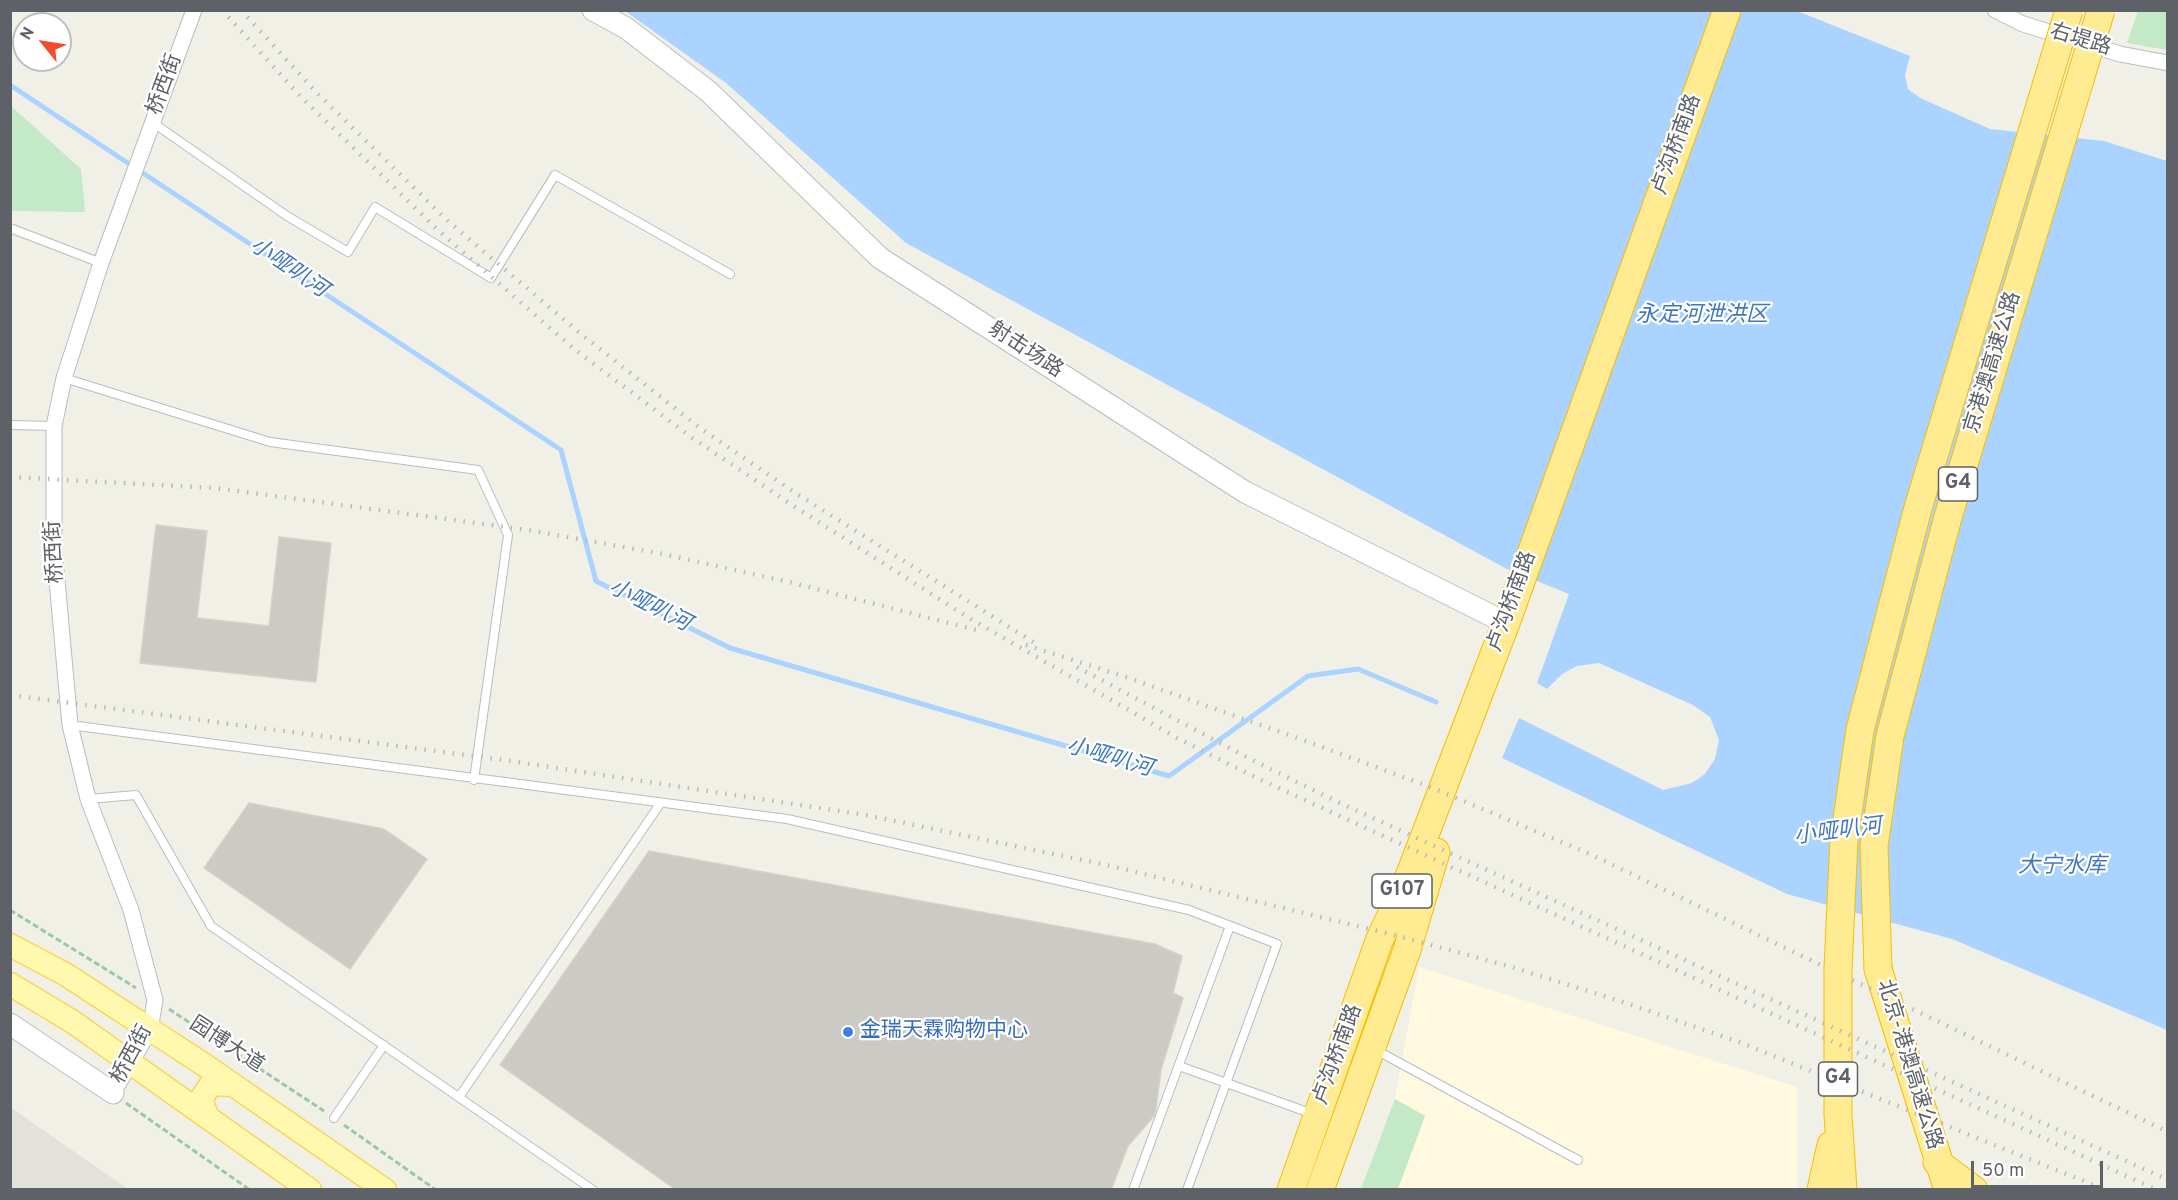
<!DOCTYPE html>
<html>
<head>
<meta charset="utf-8">
<style>
  body { margin:0 }
  #map { position:relative; width:2178px; height:1200px; overflow:hidden; background:#f1f0e7; font-family:Overpass,sans-serif }
  canvas { display:block }
  .frame { position:absolute; inset:0; border:12px solid #5e6268; pointer-events:none }
  .north { position:absolute; left:12px; top:12px; width:60px; height:60px; box-sizing:border-box; background:#fff; border:2px solid #bfc0c3; border-radius:50%; rotate:300deg; font-size:16px; font-weight:700; line-height:24px; text-align:center; color:#5e6268 }
  .north::after { content:''; display:block; margin:auto; width:21px; height:27px; background:#f24b2d; clip-path:polygon(50% 0,100% 100%,50% 72%,0 100%) }
  .scale { position:absolute; left:1971px; top:1161px; width:132px; height:27px; box-sizing:border-box; border:3px solid #5e6268; border-top:0; padding-left:8px; font-size:18px; line-height:21px; white-space:nowrap; color:#5e6268; -webkit-text-stroke:4px #fff; paint-order:stroke }
</style>
</head>
<body>
<div id="map">
<canvas width="2178" height="1200"></canvas>
<div class="frame"></div>
<div class="north">N</div>
<div class="scale">50 m</div>
</div>
<script>
const context = document.querySelector('canvas').getContext('2d');
context.lineJoin = 'round';
function paint(path, color) { context.fillStyle = color; context.fill(path, 'evenodd'); }
const poly = rows => new Path2D(rows.map(r => 'M' + r).join(''));
function stroke(path, color, width, dash) { context.strokeStyle = color; context.lineWidth = width; context.lineCap = dash ? 'butt' : 'round'; context.setLineDash(dash || []); context.stroke(path); }
function drawText(font, color, halo, rows, align = 'center') {
  context.font = font + ' Overpass,"Noto Sans SC",sans-serif'; context.lineWidth = 4.5; context.setLineDash([]); context.textBaseline = 'middle'; context.strokeStyle = halo; context.fillStyle = color; for (const [text, x, y, turn = 0] of rows) {
    context.save(); context.translate(x, y); context.rotate((+turn || 0) * Math.PI / 180); context.textAlign = isNaN(turn) ? turn : align; if (halo) context.strokeText(text, 0, 0); context.fillText(text, 0, 0); context.restore();
  }
}
const commercial = poly([
  [1419,967,1797,1087,1797,1189,1398,1189,1425,1116,1395,1099]
]);
const industrial = poly([
  [10,1108,13,1109,128,1189,11,1189]
]);
const green = poly([
  [2138,11,2167,11,2167,50,2127,43],
  [11,106,81,169,85,212,11,211],
  [1395,1099,1425,1116,1398,1189,1361,1189]
]);
const water = poly([
  [625,11,1797,11,1910,56,1905,75,1908,89,1920,98,1990,129,2104,141,2167,161,2167,1030,1952,939,1787,894,1502,758,1519,718,1663,790,1692,783,1705,774,1715,759,1719,740,1710,717,1693,705,1599,663,1577,666,1562,674,1547,689,1537,683,1569,594,1505,568,906,243,726,83]
]);
const stream = poly([
  [10,85,561,450,596,581,730,648,1169,776,1308,676,1358,669,1436,702]
]);
const building = poly([
  [156,525,207,531,197,618,269,626,279,537,331,543,316,682,140,663,156,525],
  [249,803,384,829,427,859,350,969,204,868,249,803],
  [649,851,1155,944,1182,956,1173,993,1183,998,1161,1070,1156,1109,1154,1116,1128,1146,1111,1190,676,1190,500,1065,649,851]
]);
const path = poly([
  [10,910,136,988],
  [169,1009,324,1111],
  [126,1103,250,1190],
  [344,1125,436,1190]
]);
const lane = poly([
  [152,122,287,216,348,252,375,207,491,278,555,175,730,274],
  [10,228,101,263],
  [64,378,270,442,478,470,508,535,474,780],
  [10,425,54,426],
  [70,725,787,819,1189,910,1277,944,1187,1190],
  [88,799,136,795,211,926,593,1190],
  [1376,1050,1578,1160],
  [1179,1066,1313,1114],
  [459,1097,660,804],
  [334,1118,384,1045],
  [1133,1190,1230,926]
]);
const street = poly([
  [1995,10,2023,24,2120,54,2168,63],
  [113,1093,150,1030,155,1000,131,910,88,799,70,725,54,547,54,426,64,378,101,263,194,10]
]);
const secondary = poly([
  [593,10,626,28,708,91,880,258,1245,492,1506,623],
  [10,1024,113,1093]
]);
const primary = poly([
  [10,945,65,974,206,1066,385,1190],
  [10,984,73,1022,310,1190],
  [208,1118,201,1099,211,1084,233,1085]
]);
const highway = poly([
  [1838,969,1838,1114,1843,1190],
  [1878,969,1948,1190],
  [1937,1162,1974,1190],
  [1291,1190,1379,941,1410,874,1506,623,1727,10],
  [1320,1190,1407,950,1436,852],
  [1821,1190,1831,1145]
]);
const rail = poly([
  [222,10,301,97,439,231,574,349,691,437,792,505,969,618,1177,738,1259,779,2157,1190],
  [241,10,317,93,449,222,581,334,700,428,797,494,1038,645],
  [10,477,215,488,528,530,663,554,789,582,980,631],
  [1026,645,1123,676,1303,740,1430,787,1590,854,2168,1132],
  [1077,667,1256,762,1340,803,2168,1180],
  [10,695,504,760,866,815,1111,866,1402,937,1508,966,1623,1002,1739,1042,2106,1190]
]);
const highwayBridge = poly([
  [1838,969,1844,840,1860,730,1918,508,2069,10],
  [1878,969,1874,846,1890,736,1948,517,2101,10]
]);
const markers = [
  [848,1032,6,"#3f7fe0"]
];
const shields = [
  [1958,484,39],
  [1402,891,60],
  [1838,1079,39]
];
const shieldNames = [
  ["G4",1958,484],
  ["G107",1402,891],
  ["G4",1838,1079]
];
const streetNames = [
  ["右堤路",2080,41,17],
  ["桥西街",166,85,-70],
  ["卢沟桥南路",1678,145,-70],
  ["射击场路",1025,351,33],
  ["京港澳高速公路",1994,363,-73],
  ["桥西街",56,552,-93],
  ["卢沟桥南路",1513,602,-70],
  ["园博大道",226,1046,33],
  ["桥西街",133,1055,-62],
  ["卢沟桥南路",1339,1055,-70],
  ["北京-港澳高速公路",1908,1065,73]
];
const shopNames = [
  ["金瑞天霖购物中心",860,1032]
];
const waterNames = [
  ["小哑叭河",288,269,34],
  ["永定河泄洪区",1702,317],
  ["小哑叭河",649,607,27],
  ["小哑叭河",1109,759,16],
  ["小哑叭河",1838,833,-7],
  ["大宁水库",2062,868]
];
paint(commercial, '#fffadf');
paint(industrial, '#e2e1db');
paint(green, '#c3e9c6');
paint(water, '#aad3ff');
stroke(stream, '#aad3ff', 5);
paint(building, '#cccac4');
stroke(building, '#d6d2c5', 1.5);
stroke(lane, '#b9bcc1', 10);
stroke(street, '#b9bcc1', 17);
stroke(secondary, '#babdc3', 23);
stroke(primary, '#f8d759', 25);
stroke(highway, '#f9bd00', 29);
stroke(path, '#9ac8ab', 3, [6, 3]);
stroke(lane, '#fff', 8);
stroke(street, '#fff', 15);
stroke(secondary, '#fff', 21);
stroke(primary, '#fff8af', 22);
stroke(highway, '#ffeb91', 27);
stroke(rail, '#b8b9b9', 4.5, [1.5, 8]);
stroke(highwayBridge, '#f9bd00', 29, []);
stroke(highwayBridge, '#ffeb91', 27);
for (const [x, y, r, color] of markers) { const dot = new Path2D(); dot.arc(x, y, r, 0, 2 * Math.PI); context.fillStyle = color; context.fill(dot); stroke(dot, '#fff', 2); }
for (const [x, y, w] of shields) { const box = new Path2D(); box.roundRect(x - w / 2, y - 17, w, 34, 4.5); context.fillStyle = '#fff'; context.fill(box); stroke(box, '#5e6268', 1.5); }
drawText('bold 20px', '#5e6268', null, shieldNames);
drawText('21px', '#5e6268', '#fff', streetNames);
drawText('21px', '#366cbe', '#fff', shopNames, 'left');
drawText('italic 22px', '#4177c1', '#fff', waterNames);
</script>
</body>
</html>
